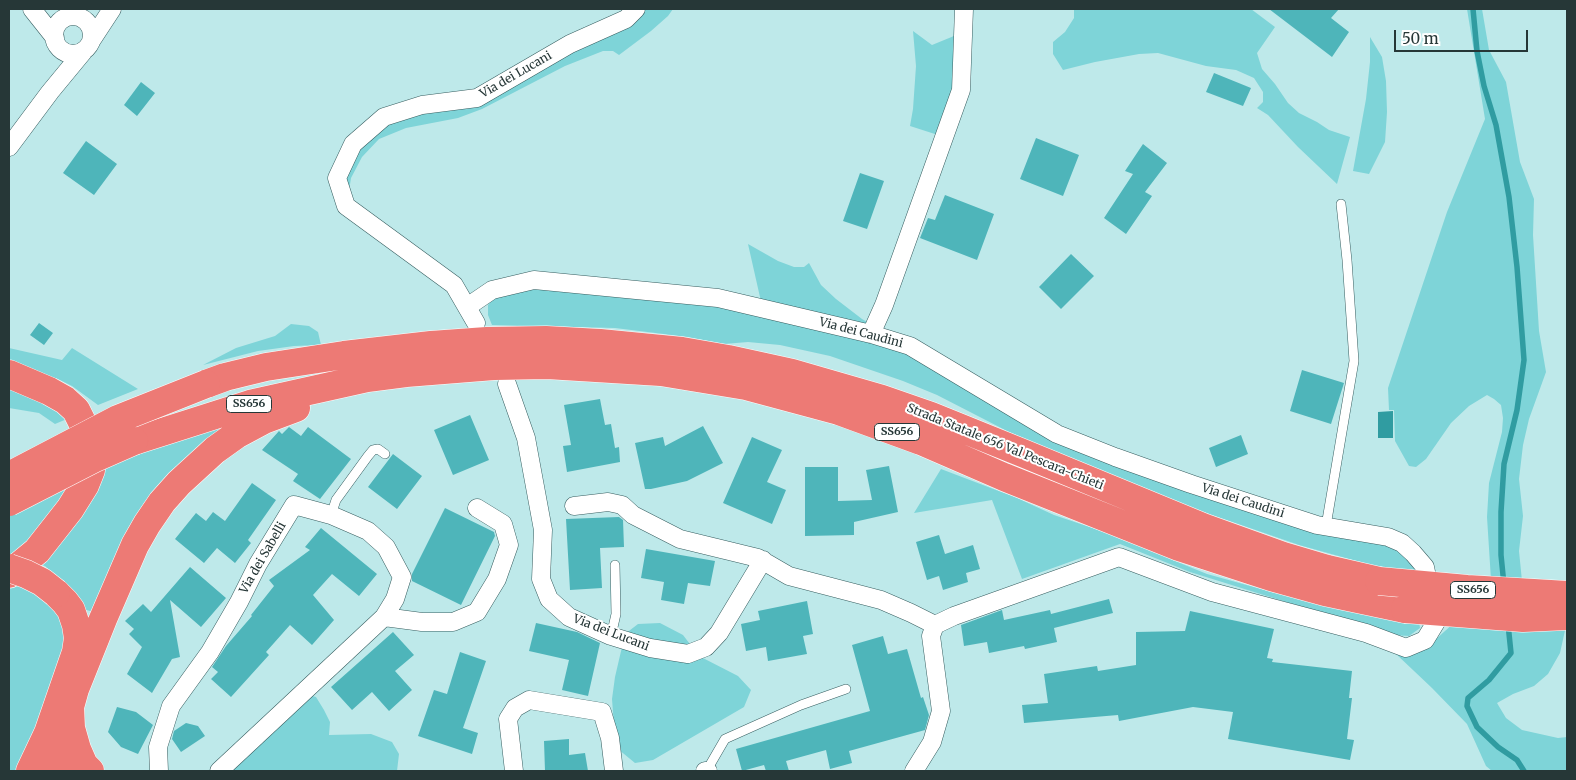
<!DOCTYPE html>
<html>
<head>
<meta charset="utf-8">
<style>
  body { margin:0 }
  #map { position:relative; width:1576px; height:780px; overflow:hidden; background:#bee9ea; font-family:Merriweather,serif }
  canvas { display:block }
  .frame { position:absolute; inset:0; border:10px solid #263737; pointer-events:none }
  .scale { position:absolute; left:1394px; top:30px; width:134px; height:22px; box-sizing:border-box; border:2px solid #263737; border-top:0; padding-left:6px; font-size:15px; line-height:18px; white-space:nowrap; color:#263737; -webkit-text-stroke:4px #fff; paint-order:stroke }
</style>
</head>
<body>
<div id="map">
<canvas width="1576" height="780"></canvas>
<div class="frame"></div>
<div class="scale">50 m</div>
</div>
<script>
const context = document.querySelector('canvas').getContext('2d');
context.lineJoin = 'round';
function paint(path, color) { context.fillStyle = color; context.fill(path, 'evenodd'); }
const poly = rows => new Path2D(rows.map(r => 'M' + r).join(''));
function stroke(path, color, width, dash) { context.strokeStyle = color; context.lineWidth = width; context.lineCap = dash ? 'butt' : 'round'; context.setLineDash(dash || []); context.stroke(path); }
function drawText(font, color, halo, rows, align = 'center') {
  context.font = font + ' Merriweather,serif'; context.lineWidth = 4; context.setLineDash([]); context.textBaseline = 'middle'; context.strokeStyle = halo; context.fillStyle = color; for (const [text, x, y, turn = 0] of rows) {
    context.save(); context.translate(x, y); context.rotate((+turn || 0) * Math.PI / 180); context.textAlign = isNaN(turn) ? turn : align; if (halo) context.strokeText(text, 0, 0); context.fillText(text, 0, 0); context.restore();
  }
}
const green = poly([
  [642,9,673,9,668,16,651,31,619,55,613,51,603,51,565,66,482,109,458,118,406,128,379,139,362,157,351,178,348,197,345,169,360,143,381,125,442,107],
  [1074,9,1251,9,1275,27,1257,53,1262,69,1275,84,1288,103,1299,113,1317,122,1329,130,1350,137,1337,184,1298,147,1268,115,1257,108,1263,102,1263,92,1254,78,1236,70,1206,66,1158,53,1139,54,1095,62,1063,70,1053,54,1053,42,1065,32,1074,18],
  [1467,9,1482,9,1489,50,1506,82,1520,162,1534,199,1533,235,1539,331,1546,372,1529,419,1523,445,1519,479,1523,516,1519,551,1522,581,1491,580,1487,517,1489,483,1502,432,1503,418,1501,405,1494,399,1487,395,1469,406,1451,423,1426,459,1416,467,1409,466,1395,441,1394,410,1389,410,1388,388,1447,212,1485,119],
  [913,31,932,45,954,36,952,97,938,135,910,126,913,109,916,66],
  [1370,37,1382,57,1386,81,1387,112,1385,142,1369,174,1353,171,1366,99,1370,62],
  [748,244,778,261,794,267,804,267,809,263,821,285,836,299,862,319,869,323,866,330,762,306],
  [550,286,699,300,890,343,1059,440,1402,543,1433,573,1378,567,1299,545,1192,508,1085,465,1009,432,937,395,903,381,830,356,780,345,748,342,724,344,688,337,615,328,492,325,488,315,488,305,496,295],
  [291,324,309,326,318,332,321,345,294,346,258,351,203,365,236,348,275,336],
  [9,348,62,360,72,348,138,389,98,405,72,386,58,379,9,364],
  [9,379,74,416,55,424,39,413,9,408],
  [227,423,94,610,90,611,83,609,58,578,45,566,29,561,96,469,138,453],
  [941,469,1017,498,1054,515,1137,543,1175,561,1207,574,1279,594,1312,597,1419,621,1420,628,1409,636,1392,635,1190,572,1120,544,1022,579,992,500,914,513],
  [77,476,20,558,9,555,9,513],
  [9,577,41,586,68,630,52,689,17,771,9,771],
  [1455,622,1566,626,1560,653,1548,674,1534,686,1513,694,1497,703,1506,718,1522,730,1558,738,1567,737,1567,771,1492,771,1486,766,1467,724,1432,688,1395,653,1435,640],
  [660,623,683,635,699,656,738,676,751,690,744,707,653,760,635,763,618,749,614,725,612,699,615,677,625,634,638,624],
  [309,695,316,697,324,710,330,722,329,735,371,734,392,742,399,754,397,771,226,771]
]);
const water = poly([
  [1393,411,1393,438,1378,438,1378,412]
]);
const stream = poly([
  [1473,9,1477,51,1484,86,1496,125,1509,197,1517,267,1524,360,1517,410,1504,464,1501,512,1501,555,1504,585],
  [1508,624,1511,653,1489,680,1468,698,1467,706,1477,727,1498,747,1517,760,1524,771]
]);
const building = poly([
  [1269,9,1339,9,1331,18,1349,32,1332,57],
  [1214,73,1251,88,1243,106,1206,92],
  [141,82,155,93,137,116,124,105],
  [1036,138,1079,155,1063,196,1020,179],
  [86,141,117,164,94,195,63,173],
  [1143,144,1167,163,1145,192,1152,196,1126,234,1104,218,1133,174,1125,171],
  [860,173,884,181,867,229,843,221],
  [945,195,994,214,977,260,920,238,928,218,935,220],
  [1071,254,1094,276,1061,309,1039,287],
  [39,323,53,333,44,345,30,335],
  [1302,370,1344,383,1331,424,1290,411],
  [600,399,605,425,611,424,615,448,619,447,620,462,567,472,563,446,571,445,564,405],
  [470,415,489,460,453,475,434,430],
  [703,426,723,463,687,481,651,489,645,489,635,443,663,437,665,446],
  [289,427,301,436,308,427,351,459,320,499,293,481,298,474,262,450,279,431,282,434],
  [1241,435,1248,454,1216,467,1209,448],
  [752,437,782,450,767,482,786,490,772,524,723,503],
  [393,454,422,476,397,509,368,487],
  [889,466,898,512,854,522,854,535,805,536,805,467,838,467,838,501,872,500,866,470],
  [252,483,276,500,248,540,251,543,235,563,217,548,204,563,175,539,196,513,206,521,213,512,225,521],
  [445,508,494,532,495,536,461,605,412,581,412,574],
  [619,517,623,520,624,547,600,548,602,588,570,590,566,519],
  [321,528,377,574,359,596,332,574,313,595,334,620,312,645,290,625,266,652,269,655,231,697,211,679,218,672,212,667,226,646,252,616,251,615,274,586,269,580,310,550,305,547],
  [939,535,945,554,973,545,980,569,966,573,968,582,943,590,939,576,927,580,916,542],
  [646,549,715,561,710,586,688,583,684,604,661,600,664,582,641,578],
  [190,567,226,598,201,627,170,600,180,657,172,659,152,693,127,674,142,647,129,634,134,629,125,621,143,604,151,612],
  [1109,599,1113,613,1054,628,1057,642,1025,649,1024,646,989,653,987,642,964,646,961,625,1002,610,1004,620,1050,610,1051,614],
  [807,601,813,634,803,636,807,654,768,661,766,647,746,651,741,624,760,620,758,611],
  [1190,611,1274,629,1267,658,1273,659,1272,662,1352,671,1349,698,1352,698,1347,739,1354,740,1350,760,1228,739,1233,712,1193,707,1119,721,1118,715,1024,723,1022,705,1048,703,1044,674,1097,666,1098,671,1136,665,1136,632,1185,631],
  [536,623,577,632,600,643,588,696,562,690,569,660,529,651],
  [393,632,414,655,395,671,412,690,389,711,372,692,352,710,331,687],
  [883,636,888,654,907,649,921,698,923,697,929,715,925,730,849,751,852,763,830,769,826,750,786,761,789,771,766,771,764,765,742,771,736,749,870,711,852,645],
  [460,652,486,661,463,728,478,733,472,754,418,736,434,690,447,694],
  [117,707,136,712,153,725,138,754,121,747,108,732],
  [186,723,198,726,205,736,181,752,172,739,174,731],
  [569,739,569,755,585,753,588,771,545,771,544,741]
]);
const lane = poly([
  [331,515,336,500,368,456,373,450,378,449,385,454],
  [1326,526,1354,361,1347,260,1341,204],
  [611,636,616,614,615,565],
  [707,770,725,739,801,705,846,689]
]);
const street = poly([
  [32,9,55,38],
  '54 35a19 19 0 1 1 38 0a19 19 0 1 1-38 0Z',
  [91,41,112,9],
  [9,147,50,92,83,52],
  [467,307,492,290,534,280,718,298,871,334,910,346,1057,434,1115,457,1191,484,1317,525,1388,537,1402,543,1413,553,1425,567,1436,622,1425,640,1406,648,1366,633,1212,592,1119,557,954,616,935,625],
  [476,323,454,285,346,206,337,178,353,144,384,117,422,105,477,98,570,44,626,19,636,9],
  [871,334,884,305,961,90,964,9],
  [507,384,526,438,543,530,541,579,549,599,569,617,611,636,650,648,688,654,706,647,719,633,763,560],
  [574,506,608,502,622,505,633,515,680,539,758,558,789,576,881,600,911,613,935,625],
  [384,617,422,622,453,622,477,612,497,579,509,545,503,524,477,508],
  [159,771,158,747,171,706,210,652,239,602,258,564,294,505,331,515,368,531,386,547,402,577,395,599,384,617,219,771],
  [514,771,508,719,515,708,529,700,602,712,610,738,614,771],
  [705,771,708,771],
  [914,771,932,742,941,711,931,636,935,625]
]);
const highway = poly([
  [9,374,49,391,65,400,76,410,91,440,92,456,91,470,85,485,70,509,37,551,9,574],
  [206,384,225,377,266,367,344,355,431,345,487,341,546,340,600,343,682,351,728,359,792,373,882,399,931,416,1025,454,1205,528,1283,556,1327,569,1379,581],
  [134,441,250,404,367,378,406,373,494,366,547,365,661,372,746,386,839,411,921,441,1004,477,1179,547,1271,577,1325,592,1405,609],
  [48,733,52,753,59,771],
  [30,771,48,733,76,652,78,638,76,625,71,610,65,602,56,593],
  [90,771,84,765,77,749,71,728,70,707,75,689,103,619,135,545,147,524,162,502,179,483,215,450,236,435,264,420,296,408]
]);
const highwayBridge = poly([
  [9,476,118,419,206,384],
  [9,502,93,459,134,441],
  [9,568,26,574,42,582,56,593],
  [1379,581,1467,589,1567,595],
  [1405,609,1523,618,1567,616]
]);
const shields = [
  [249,404,45],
  [897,432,45],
  [1473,590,45]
];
const shieldNames = [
  ["SS656",249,404],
  ["SS656",897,432],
  ["SS656",1473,590]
];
const streetNames = [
  ["Via dei Lucani",516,75,-30],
  ["Via dei Caudini",861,333,15],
  ["Strada Statale 656 Val Pescara-Chieti",1005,447,22],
  ["Via dei Caudini",1243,501,18],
  ["Via dei Sabelli",263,558,-60],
  ["Via dei Lucani",611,633,21]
];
paint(green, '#7ed4d8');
paint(water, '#309ca1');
stroke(stream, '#309ca1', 5.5);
paint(building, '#4eb5ba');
stroke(lane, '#375e60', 10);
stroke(street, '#375e60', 19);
stroke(highway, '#fff', 29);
stroke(lane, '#fff', 9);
stroke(street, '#fff', 18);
stroke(highway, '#ed7a75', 28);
stroke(highwayBridge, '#fff', 29, []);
stroke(highwayBridge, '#ed7a75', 28);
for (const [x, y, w] of shields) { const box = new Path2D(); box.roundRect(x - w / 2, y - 8.5, w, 17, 4); context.fillStyle = '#fff'; context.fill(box); stroke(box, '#263737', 1); }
drawText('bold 11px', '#263737', null, shieldNames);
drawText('12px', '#263737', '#fff', streetNames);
</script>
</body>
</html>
